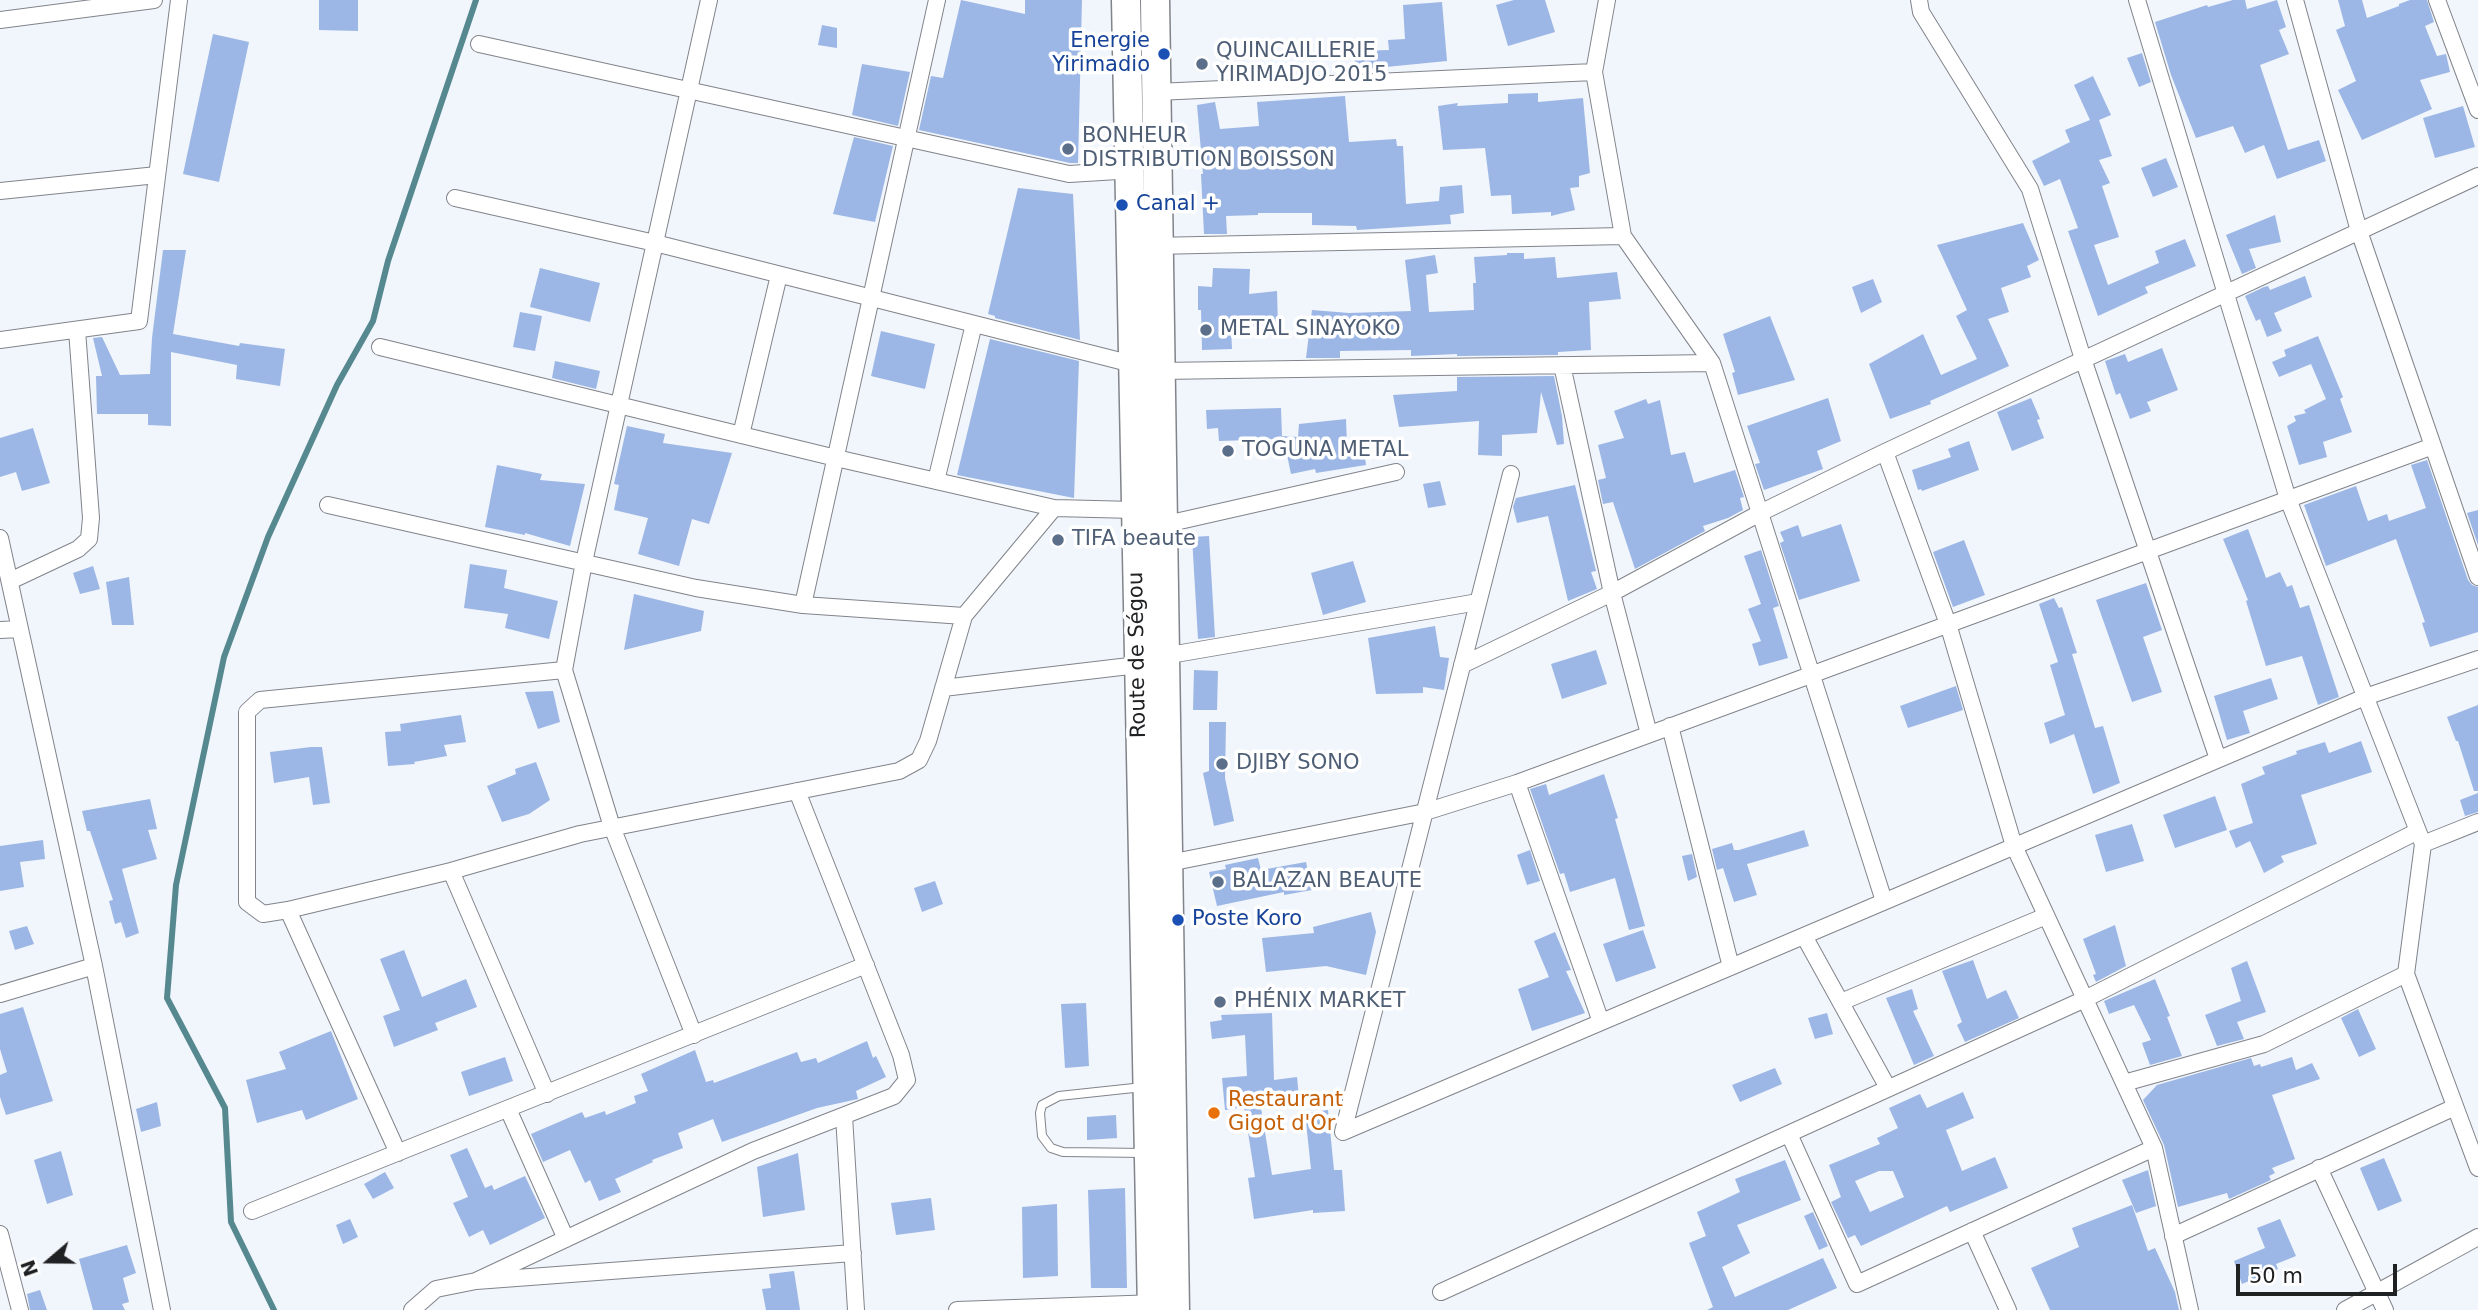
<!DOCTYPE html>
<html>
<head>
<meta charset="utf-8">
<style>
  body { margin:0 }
  #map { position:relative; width:2478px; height:1310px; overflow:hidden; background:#f1f5fc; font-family:"DejaVu Sans",sans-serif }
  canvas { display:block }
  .north { position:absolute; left:14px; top:1226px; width:70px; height:70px; -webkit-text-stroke:5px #fff; paint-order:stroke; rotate:250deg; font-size:19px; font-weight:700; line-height:28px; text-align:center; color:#202123 }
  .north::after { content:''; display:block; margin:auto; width:24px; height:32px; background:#202123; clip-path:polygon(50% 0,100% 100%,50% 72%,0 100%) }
  .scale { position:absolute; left:2236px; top:1264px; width:161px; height:32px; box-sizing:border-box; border:4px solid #202123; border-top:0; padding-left:9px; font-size:21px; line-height:24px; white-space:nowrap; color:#202123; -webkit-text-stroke:5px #fff; paint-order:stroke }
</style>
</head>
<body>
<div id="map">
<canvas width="2478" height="1310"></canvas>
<div class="north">N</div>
<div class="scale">50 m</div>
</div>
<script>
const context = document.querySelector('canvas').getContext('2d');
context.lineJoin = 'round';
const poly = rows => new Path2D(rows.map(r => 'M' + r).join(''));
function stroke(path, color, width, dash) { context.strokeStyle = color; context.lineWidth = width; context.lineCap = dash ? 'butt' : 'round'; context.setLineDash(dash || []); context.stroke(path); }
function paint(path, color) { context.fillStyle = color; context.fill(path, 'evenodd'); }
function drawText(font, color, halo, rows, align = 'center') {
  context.font = font + ' "DejaVu Sans",sans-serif'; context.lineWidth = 7; context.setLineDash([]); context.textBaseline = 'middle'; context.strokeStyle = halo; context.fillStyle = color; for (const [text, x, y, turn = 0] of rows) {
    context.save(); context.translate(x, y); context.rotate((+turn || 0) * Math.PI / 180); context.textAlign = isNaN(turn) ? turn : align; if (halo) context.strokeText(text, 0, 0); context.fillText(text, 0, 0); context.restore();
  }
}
const stream = poly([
  [274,1310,231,1222,225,1108,167,998,176,885,224,657,268,537,337,385,373,321,388,261,476,0]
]);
const building = poly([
  [319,0,358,0,358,31,319,30],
  [961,0,1025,14,1025,0,1082,0,1078,163,1070,163,919,130,931,76,943,78],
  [1514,0,1545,0,1555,32,1508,46,1496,5],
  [2233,0,2245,0,2247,9,2277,0,2286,27,2279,30,2289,54,2260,65,2288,150,2319,140,2326,161,2277,179,2264,145,2245,153,2233,126,2196,138,2171,75,2155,22,2207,5,2208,7],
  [2338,0,2362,0,2367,18,2399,6,2399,4,2410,0,2427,0,2434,22,2425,26,2437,56,2446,54,2450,72,2420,80,2432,109,2362,140,2338,90,2356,81,2336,30,2345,26],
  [1442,2,1447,61,1355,70,1354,51,1389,50,1388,40,1405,39,1403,5],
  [822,25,837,28,837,48,818,45],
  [213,34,249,42,219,182,183,174],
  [2142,53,2151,82,2139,87,2127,58],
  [862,64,910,72,898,126,852,115],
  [2093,76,2111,115,2099,120,2112,156,2099,160,2110,183,2102,186,2119,237,2094,245,2108,285,2159,263,2155,251,2185,239,2196,266,2145,287,2148,293,2098,316,2068,231,2078,228,2060,179,2044,186,2032,161,2070,142,2065,130,2090,120,2074,85],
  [1538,93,1538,102,1583,98,1590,173,1579,176,1579,187,1570,188,1575,210,1551,216,1551,212,1512,214,1511,195,1491,196,1485,148,1443,150,1438,106,1458,103,1457,106,1508,103,1508,94],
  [1345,96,1349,142,1396,139,1397,146,1403,146,1406,204,1439,201,1440,187,1462,185,1464,213,1450,215,1451,224,1357,230,1356,226,1312,225,1312,213,1258,213,1258,215,1226,216,1227,234,1204,234,1201,174,1203,174,1197,105,1215,102,1220,129,1259,126,1257,102],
  [2463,106,2475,147,2435,158,2423,118],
  [854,137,893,146,875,222,833,214],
  [2166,158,2178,187,2153,197,2141,168],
  [1018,188,1073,194,1080,340,995,318,995,316,988,314],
  [2275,215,2281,242,2249,249,2256,268,2242,274,2226,235],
  [2023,223,2039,260,2027,266,2031,277,2001,288,2009,312,1988,319,2009,366,1930,401,1931,404,1890,419,1869,364,1923,334,1941,375,1977,359,1956,316,1967,310,1937,245],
  [163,250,186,250,173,334,239,346,240,343,285,349,280,386,236,379,237,365,171,352,171,426,148,425,148,414,97,414,96,376,102,376,93,338,102,337,120,375,150,374,152,338],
  [1507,253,1524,253,1524,259,1555,257,1557,278,1617,272,1621,299,1589,302,1591,350,1558,352,1558,355,1457,356,1457,354,1411,356,1411,350,1340,351,1340,358,1306,358,1312,310,1349,313,1411,311,1405,260,1435,255,1438,273,1426,275,1429,312,1474,310,1473,283,1476,283,1474,257,1507,255],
  [540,268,600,283,590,322,530,307],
  [1213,268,1250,269,1249,294,1277,291,1278,326,1231,327,1232,349,1202,350,1201,310,1198,310,1198,286,1212,287],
  [2305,276,2312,297,2274,313,2282,331,2267,337,2260,319,2256,321,2245,296,2264,287,2268,286,2270,290],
  [1873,279,1882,302,1861,313,1852,287],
  [520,312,542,316,535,351,513,347],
  [1770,316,1795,380,1738,395,1732,373,1735,372,1723,334],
  [881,331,935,344,925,389,871,376],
  [2318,336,2343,397,2340,399,2352,432,2323,442,2327,457,2299,465,2287,426,2296,421,2294,416,2306,413,2304,410,2326,399,2311,364,2279,377,2272,362,2286,356,2284,350],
  [990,339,1079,361,1074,498,957,475],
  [2162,348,2178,390,2147,402,2151,411,2130,419,2120,393,2116,395,2105,361,2125,354,2128,362],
  [555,361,600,371,596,389,552,378],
  [1554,376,1562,416,1564,444,1557,445,1541,392,1537,433,1502,435,1502,456,1478,455,1479,421,1399,427,1393,395,1457,391,1457,377],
  [1828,398,1841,441,1817,451,1823,469,1764,490,1755,464,1760,463,1747,426],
  [2031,398,2040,419,2037,420,2044,438,2012,451,1997,412],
  [1646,399,1648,404,1660,400,1671,455,1685,452,1694,483,1735,470,1744,497,1740,498,1743,510,1728,518,1703,526,1705,531,1635,569,1613,502,1603,504,1598,480,1606,478,1598,445,1624,438,1614,411],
  [1281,408,1282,436,1298,437,1299,424,1346,419,1347,445,1363,442,1366,465,1316,473,1315,469,1291,474,1286,450,1281,439,1219,441,1218,428,1207,429,1206,410],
  [627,426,665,434,663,443,732,453,709,524,692,519,679,566,638,554,648,518,614,510,619,485,614,484],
  [33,428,50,483,22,491,16,472,0,477,0,438],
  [1969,441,1979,470,1922,491,1921,489,1918,490,1912,470,1951,457,1948,449],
  [2427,460,2468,580,2472,585,2478,587,2478,632,2430,647,2422,623,2425,622,2396,539,2326,566,2304,505,2356,486,2368,521,2387,514,2389,521,2426,508,2411,465],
  [497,465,542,474,540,480,585,484,570,546,525,533,525,535,485,527],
  [1440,481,1446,505,1428,508,1423,484],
  [1575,485,1596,571,1591,572,1597,589,1568,601,1548,516,1517,523,1513,507,1516,498],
  [2478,510,2478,545,2467,513],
  [1841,524,1860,581,1799,600,1780,543,1784,541,1780,532,1798,525,1802,537],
  [2248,529,2266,578,2280,572,2287,587,2292,585,2300,608,2309,605,2339,697,2318,705,2302,656,2266,666,2246,601,2248,600,2223,539],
  [1209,536,1215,637,1198,639,1192,537],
  [1964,540,1985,595,1953,607,1933,552],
  [1761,550,1779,606,1773,608,1788,658,1759,666,1752,644,1761,641,1748,609,1761,604,1744,556],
  [1353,561,1366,602,1323,615,1311,573],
  [470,564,507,570,504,588,558,601,549,639,505,628,508,614,464,608],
  [93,566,100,589,80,594,73,573],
  [129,577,134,625,112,625,106,582],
  [2146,583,2162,630,2143,637,2162,692,2132,702,2096,600],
  [634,594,704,611,701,631,624,650],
  [2054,598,2059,608,2062,607,2077,653,2072,654,2095,728,2103,726,2120,783,2093,794,2074,734,2050,744,2044,723,2065,715,2050,665,2058,662,2039,604],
  [1435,626,1440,657,1449,658,1444,690,1423,687,1423,693,1376,694,1368,638],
  [1596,650,1607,684,1562,699,1551,664],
  [1194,670,1218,671,1217,710,1193,710],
  [2271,678,2278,699,2243,711,2250,733,2227,740,2214,696],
  [1956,686,1963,710,1908,728,1900,706],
  [553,691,560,722,538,729,525,692],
  [2478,705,2478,791,2474,791,2458,741,2456,741,2447,717],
  [461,715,466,742,444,745,447,756,414,762,415,764,388,766,385,732,401,731,400,724],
  [1209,722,1226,722,1225,778,1234,821,1214,826,1203,773,1209,771],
  [2361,741,2372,772,2301,795,2317,844,2281,856,2284,862,2264,873,2250,841,2236,848,2229,831,2253,823,2241,784,2265,774,2262,767,2297,754,2296,751,2325,742,2329,753],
  [311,747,322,747,330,803,313,805,309,777,274,783,270,752],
  [536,762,550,800,529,814,502,822,487,786,516,774,515,769],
  [1604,774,1618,818,1615,819,1645,926,1629,930,1615,878,1570,892,1564,873,1560,874,1530,789,1546,784,1549,795],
  [2478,793,2478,812,2465,816,2460,800],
  [2215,796,2227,830,2175,848,2163,815],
  [150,799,157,829,148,830,157,859,122,869,139,933,126,938,121,922,115,924,109,901,113,900,90,831,87,831,82,811],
  [2132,824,2144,861,2106,872,2095,835],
  [1804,830,1809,846,1747,864,1757,895,1734,902,1723,868,1717,870,1712,849,1732,843,1734,850,1739,850],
  [43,840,45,859,20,862,24,887,0,891,0,846],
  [1530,850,1540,881,1527,885,1517,855],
  [1692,854,1697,877,1688,881,1682,856],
  [1258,858,1261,870,1306,862,1312,890,1284,895,1284,892,1217,906,1209,872,1226,869,1225,865],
  [935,881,943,904,922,912,914,888],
  [1371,912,1376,932,1366,975,1326,966,1266,972,1262,938,1314,933,1313,927],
  [2115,925,2126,966,2096,982,2093,975,2096,974,2083,939],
  [27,926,34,944,15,950,9,931],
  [1643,930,1656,968,1616,982,1603,944],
  [1555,932,1571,970,1566,971,1585,1013,1532,1031,1518,989,1549,977,1534,941],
  [404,950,422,997,466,979,477,1007,435,1023,438,1030,394,1047,383,1016,400,1010,380,959],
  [1973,960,1987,999,2006,990,2019,1018,1965,1042,1957,1025,1962,1022,1942,971],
  [2247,961,2266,1012,2237,1022,2244,1039,2217,1046,2205,1015,2241,1001,2231,968],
  [2155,979,2170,1016,2167,1017,2182,1056,2150,1065,2142,1043,2151,1040,2134,1005,2109,1014,2104,1001],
  [1912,989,1918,1009,1913,1011,1934,1056,1914,1065,1886,998],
  [1086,1003,1089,1066,1065,1068,1061,1004],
  [23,1007,53,1101,6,1115,0,1097,0,1075,7,1072,0,1049,0,1014],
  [2358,1009,2376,1049,2359,1057,2341,1018],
  [1272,1013,1274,1080,1297,1077,1299,1097,1260,1102,1272,1175,1311,1169,1305,1113,1328,1110,1334,1170,1342,1170,1345,1211,1313,1213,1313,1210,1254,1219,1248,1178,1255,1177,1244,1107,1225,1110,1222,1078,1247,1076,1245,1035,1212,1039,1210,1022,1222,1020,1221,1015],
  [1827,1013,1833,1034,1815,1039,1808,1018],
  [331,1031,358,1099,306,1120,302,1110,257,1123,246,1080,286,1069,279,1052],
  [867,1041,873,1058,876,1056,886,1077,856,1091,858,1099,817,1108,722,1142,713,1119,678,1133,683,1148,652,1160,653,1162,615,1179,621,1192,599,1201,590,1180,585,1183,570,1150,543,1162,531,1134,582,1112,585,1118,605,1111,606,1115,636,1103,634,1096,648,1091,641,1074,695,1050,706,1082,713,1080,714,1083,797,1052,801,1062,816,1058,818,1063],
  [505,1057,513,1081,469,1096,461,1072],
  [2292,1057,2296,1070,2312,1063,2320,1079,2272,1095,2295,1159,2272,1168,2275,1173,2269,1176,2271,1180,2229,1199,2227,1193,2178,1207,2164,1145,2143,1100,2157,1085,2251,1058,2254,1066,2260,1064,2261,1067],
  [1775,1068,1782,1084,1740,1102,1732,1085],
  [1963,1092,1974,1118,1946,1130,1962,1171,1995,1157,2008,1188,1950,1212,1947,1206,1861,1246,1855,1235,1848,1238,1831,1202,1841,1197,1829,1165,1880,1144,1877,1138,1898,1128,1889,1108,1920,1094,1927,1108],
  [1879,1171,1893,1171,1904,1197,1870,1212,1855,1181],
  [157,1102,161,1126,141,1132,136,1109],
  [1116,1115,1117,1138,1087,1140,1087,1117],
  [467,1148,485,1188,492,1185,494,1190,525,1176,545,1218,490,1245,483,1230,469,1237,453,1203,468,1197,450,1155],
  [61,1151,73,1195,47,1204,34,1160],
  [798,1153,805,1210,763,1217,757,1167],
  [2384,1158,2402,1201,2378,1211,2360,1168],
  [1785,1160,1801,1200,1737,1225,1750,1253,1722,1267,1735,1297,1823,1258,1837,1288,1788,1310,1707,1310,1713,1307,1689,1243,1706,1236,1697,1212,1740,1192,1735,1179],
  [2148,1170,2156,1206,2136,1213,2122,1180],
  [385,1172,394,1188,373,1199,364,1184],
  [1125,1188,1127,1288,1091,1288,1088,1190],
  [931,1198,935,1230,896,1235,891,1203],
  [1057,1204,1058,1276,1023,1278,1022,1207],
  [2132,1205,2148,1251,2155,1248,2175,1292,2179,1310,2050,1310,2031,1268,2079,1247,2072,1228],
  [1813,1212,1828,1246,1819,1250,1804,1216],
  [350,1219,358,1237,343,1244,336,1225],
  [2280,1219,2296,1256,2276,1264,2278,1269,2242,1284,2234,1261,2265,1248,2257,1228],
  [127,1245,136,1273,123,1278,129,1302,122,1304,125,1310,93,1310,79,1259],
  [794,1271,800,1310,766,1310,762,1289,771,1288,769,1274],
  [40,1290,47,1310,30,1310,27,1294]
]);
const service = poly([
  [1143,1087,1059,1096,1042,1105,1040,1113,1042,1136,1051,1148,1063,1152,1146,1153]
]);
const minor = poly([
  [1607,0,1594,72,1623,236,1712,363,1884,901],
  [1919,0,1921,12,2030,189,2083,359,2218,759],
  [2137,0,2288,499,2423,844,2406,974,2478,1168],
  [2295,0,2359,231,2478,577],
  [2437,0,2478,110],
  [0,20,154,0],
  [479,44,1069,174,1134,170],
  [1157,92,1594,72],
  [0,191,157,175],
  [455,198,655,243,1160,371,1712,363],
  [1153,246,1623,236],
  [0,340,139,321,179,0],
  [380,347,836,458,1054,508,1135,510],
  [1562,365,1612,593,1649,734],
  [741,435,779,275],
  [1885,452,1948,624,2014,846,2154,1148,2190,1310],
  [936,481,974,324],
  [328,505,696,588,803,605,964,616],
  [1162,525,1396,472],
  [0,538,94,966,162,1310],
  [10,581,78,549,89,539,91,518,77,330],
  [803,605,937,0],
  [0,630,20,629],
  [1164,656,1478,602],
  [1462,665,1612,593,1760,513,1885,452,2478,176],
  [564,670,260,700,247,712,247,902,263,914,288,910,451,871,580,834,899,771,919,760,928,741,964,616,1054,508],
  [943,688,1138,665],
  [1670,726,1731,967],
  [1517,783,1601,1022],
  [2423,844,2478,822],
  [1169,863,1425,812,1517,783,2433,446],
  [451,871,547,1094],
  [288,910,398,1153],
  [1804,936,1888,1088],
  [0,994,94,966],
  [1841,1002,2046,916],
  [694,1035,612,827,564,670,584,562,709,0],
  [2124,1083,2264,1044,2406,974],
  [508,1109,566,1239],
  [844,1116,856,1310],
  [1343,1132,2365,697,2478,659],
  [1343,1132,1511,474],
  [1789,1134,1857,1284,2154,1148],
  [2319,1168,2385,1310],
  [252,1211,866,965],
  [1972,1231,2008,1310],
  [0,1234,20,1310],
  [2173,1236,2455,1107],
  [476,1281,753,1151,894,1096,907,1080,901,1055,797,791],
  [1441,1292,2085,999,2418,831],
  [412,1310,436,1289,476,1281,853,1253],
  [957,1310,1157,1303],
  [2345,1310,2478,1237]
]);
const trunk = poly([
  [1126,0,1152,1310],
  [1155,0,1175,1310]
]);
const markers = [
  [1164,54,7,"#1a4fb4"],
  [1202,64,7,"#5c6f8a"],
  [1068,149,7,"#5c6f8a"],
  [1122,205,7,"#1a4fb4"],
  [1206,330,7,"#5c6f8a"],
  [1228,451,7,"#5c6f8a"],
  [1058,540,7,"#5c6f8a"],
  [1222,764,7,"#5c6f8a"],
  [1218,882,7,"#5c6f8a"],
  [1178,920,7,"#1a4fb4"],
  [1220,1002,7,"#5c6f8a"],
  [1214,1113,7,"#e8710a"]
];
const transitNames = [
  ["Energie",1150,42,"right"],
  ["Yirimadio",1150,66,"right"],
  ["Canal +",1136,205],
  ["Poste Koro",1192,920]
];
const serviceNames = [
  ["QUINCAILLERIE",1216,52],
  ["YIRIMADJO 2015",1216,76],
  ["BONHEUR",1082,137],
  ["DISTRIBUTION BOISSON",1082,161],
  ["METAL SINAYOKO",1220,330],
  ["TOGUNA METAL",1242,451],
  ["TIFA beaute",1072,540],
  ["DJIBY SONO",1236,764],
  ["BALAZAN BEAUTE",1232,882],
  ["PHÉNIX MARKET",1234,1002]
];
const streetNames = [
  ["Route de Ségou",1138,655,-91]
];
const foodNames = [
  ["Restaurant",1228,1101],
  ["Gigot d'Or",1228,1125]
];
stroke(stream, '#56888f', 6);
paint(building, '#9cb7e5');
stroke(service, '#81848a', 10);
stroke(minor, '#81848a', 18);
stroke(trunk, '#81848a', 31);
stroke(service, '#fff', 8);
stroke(minor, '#fff', 16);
stroke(trunk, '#fff', 28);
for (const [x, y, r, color] of markers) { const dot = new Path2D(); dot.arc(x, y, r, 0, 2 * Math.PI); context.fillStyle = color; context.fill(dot); stroke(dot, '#fff', 2.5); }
drawText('21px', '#164399', '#fff', transitNames, 'left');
drawText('21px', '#4e5e75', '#fff', serviceNames, 'left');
drawText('21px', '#202123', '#fff', streetNames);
drawText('21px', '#c56008', '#fff', foodNames, 'left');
</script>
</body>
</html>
